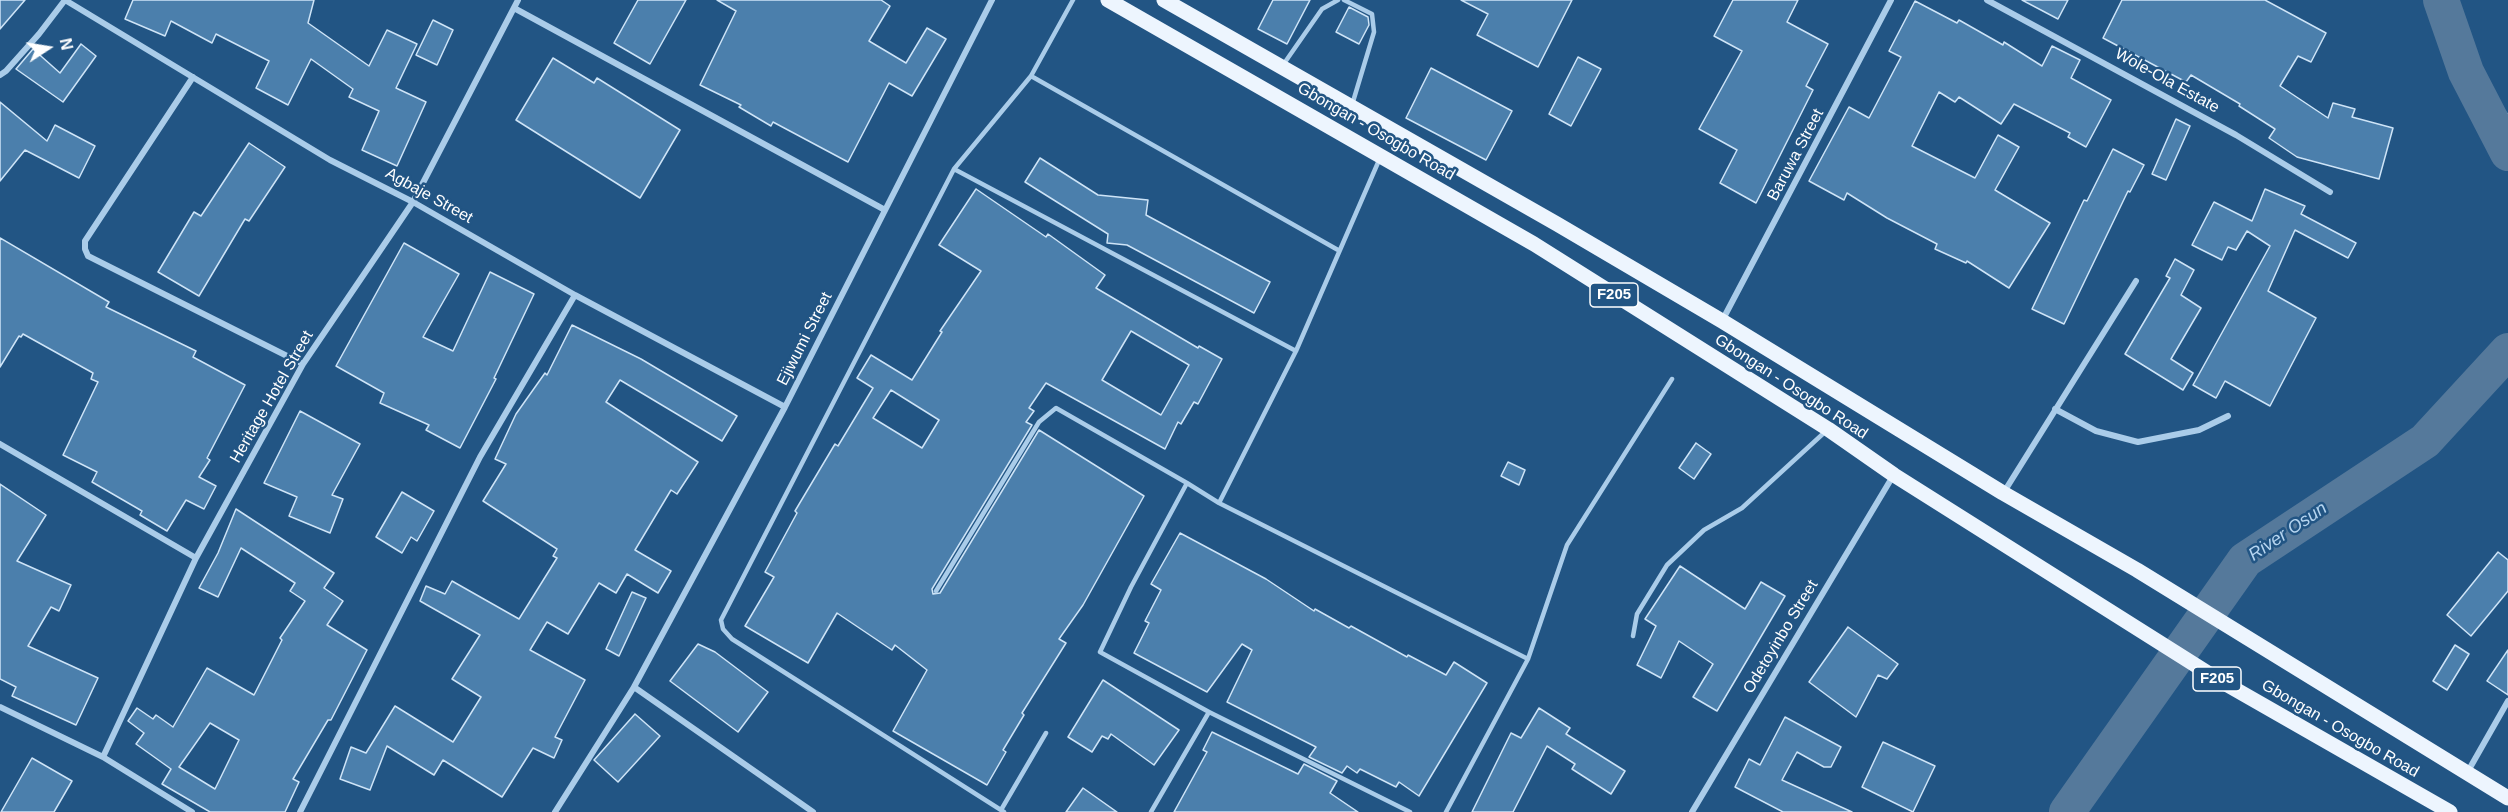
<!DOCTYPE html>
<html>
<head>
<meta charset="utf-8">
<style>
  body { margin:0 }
  #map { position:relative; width:2508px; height:812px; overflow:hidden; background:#225584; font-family:Arial,sans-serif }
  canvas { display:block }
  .north { position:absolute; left:18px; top:18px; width:60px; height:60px; -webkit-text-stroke:4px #225584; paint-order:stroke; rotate:78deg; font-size:16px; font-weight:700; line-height:24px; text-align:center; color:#fff }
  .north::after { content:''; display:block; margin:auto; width:21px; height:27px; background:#fff; clip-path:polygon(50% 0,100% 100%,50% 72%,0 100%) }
</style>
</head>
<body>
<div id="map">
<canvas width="2508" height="812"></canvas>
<div class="north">N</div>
</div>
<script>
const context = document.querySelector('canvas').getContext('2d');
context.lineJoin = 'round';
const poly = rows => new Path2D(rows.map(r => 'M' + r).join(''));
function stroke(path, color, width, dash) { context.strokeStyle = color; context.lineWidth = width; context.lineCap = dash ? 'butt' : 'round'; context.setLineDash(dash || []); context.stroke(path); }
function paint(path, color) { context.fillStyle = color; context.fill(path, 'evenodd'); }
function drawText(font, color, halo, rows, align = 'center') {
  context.font = font + ' Arial,sans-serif'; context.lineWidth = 5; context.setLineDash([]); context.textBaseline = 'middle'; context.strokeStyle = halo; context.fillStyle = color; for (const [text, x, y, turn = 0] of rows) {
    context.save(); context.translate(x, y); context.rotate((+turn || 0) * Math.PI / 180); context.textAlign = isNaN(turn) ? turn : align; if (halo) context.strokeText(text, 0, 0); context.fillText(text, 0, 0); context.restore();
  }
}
const stream = poly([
  [2466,72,2508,118]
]);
const river = poly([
  [2441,0,2466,72,2508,153],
  [2067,812,2245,560,2425,441,2508,351]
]);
const building = poly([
  [0,0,25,0,0,29,0,0],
  [133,0,314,0,308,23,369,66,387,30,417,44,396,88,426,102,397,166,362,150,379,111,349,97,353,89,311,59,288,105,256,88,269,61,216,34,212,43,171,21,165,36,125,19,133,0],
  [638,0,686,0,650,64,614,43,638,0],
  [717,0,881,0,890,6,869,41,906,63,927,28,946,39,912,96,889,83,848,162,773,122,771,126,739,107,741,105,700,85,736,11,717,0],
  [1273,0,1310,0,1287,44,1258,29,1273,0],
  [1461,0,1572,0,1538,67,1477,35,1488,14,1461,0],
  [1733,0,1798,0,1787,22,1828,44,1806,86,1813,90,1756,203,1720,183,1737,150,1699,129,1742,51,1714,36,1733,0],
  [2022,0,2068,0,2058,19,2022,0],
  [2122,0,2265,0,2326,33,2311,62,2298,56,2280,86,2328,118,2333,103,2355,109,2352,117,2393,128,2379,179,2297,157,2269,138,2275,129,2239,106,2240,104,2191,75,2186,82,2103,38,2122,0],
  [1915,1,1957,23,1959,20,2003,45,2004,42,2042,66,2052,46,2080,60,2071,78,2111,100,2086,147,2068,137,2070,133,2014,104,2001,124,1959,97,1955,102,1939,92,1912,146,1975,178,1998,135,2019,147,1995,190,2050,223,2009,288,1967,261,1966,263,1935,249,1937,244,1887,218,1847,193,1844,200,1809,181,1849,107,1869,118,1901,57,1889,51,1915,1],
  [1349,7,1368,17,1369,25,1359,44,1336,32,1349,7],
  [433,20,453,30,437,65,416,55,433,20],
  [81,44,96,56,63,102,16,69,33,49,60,73,81,44],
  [1578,57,1601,69,1571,126,1549,114,1578,57],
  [553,58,594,83,597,78,680,130,640,198,516,120,553,58],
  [1431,68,1512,111,1486,160,1406,118,1431,68],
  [0,102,47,141,55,125,95,146,79,178,25,150,0,181,0,102],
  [2176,119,2190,126,2166,180,2152,174,2176,119],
  [249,143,285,167,249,221,245,219,199,296,158,272,194,212,201,216,249,143],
  [2113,149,2144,165,2130,192,2128,191,2064,324,2032,309,2084,200,2087,201,2113,149],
  [1040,158,1098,195,1148,200,1146,215,1270,282,1254,313,1127,245,1107,243,1108,234,1025,182,1040,158],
  [976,189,1046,237,1048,234,1105,275,1096,288,1198,348,1199,346,1222,359,1198,404,1194,402,1181,424,1178,422,1165,449,1046,383,1029,408,1034,411,1026,422,1032,425,932,589,933,594,940,593,1039,430,1144,496,1083,605,1059,639,1066,643,1022,713,1024,715,1003,750,1006,752,987,785,893,731,927,670,895,645,892,650,837,613,808,663,745,626,774,577,765,572,797,513,795,511,835,444,838,446,873,388,857,378,871,355,912,380,942,332,940,331,981,271,939,245,976,189],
  [1131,331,1189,365,1161,415,1102,380,1131,331],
  [891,390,939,420,922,448,873,418,891,390],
  [2265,189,2305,206,2301,214,2356,243,2348,258,2295,230,2268,291,2316,318,2270,406,2225,381,2216,398,2193,385,2270,246,2247,231,2236,250,2228,247,2222,260,2192,245,2214,202,2252,221,2265,189],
  [0,238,109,302,106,307,196,351,193,357,245,385,207,458,210,460,199,477,216,486,204,509,186,500,167,531,140,515,142,511,92,482,97,472,63,455,98,382,91,379,93,373,23,334,21,337,19,336,0,367,0,238],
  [404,243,459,274,423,337,453,351,490,272,534,294,494,378,496,379,460,448,426,430,429,425,380,403,384,393,336,366,404,243],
  [2175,259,2194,270,2181,295,2201,308,2171,359,2193,373,2183,390,2125,354,2170,278,2166,276,2175,259],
  [572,325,641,359,737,416,722,441,620,380,606,402,698,462,677,494,671,490,635,550,671,571,658,593,627,574,616,593,599,583,568,634,547,622,530,650,585,680,555,737,562,740,554,758,533,748,502,797,443,760,434,775,387,746,370,790,340,779,351,747,366,753,395,706,453,742,481,697,452,679,480,635,420,601,426,586,445,594,452,581,519,619,557,558,553,556,557,549,483,501,506,464,495,459,516,414,545,373,547,375,572,325],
  [300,411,360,444,332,495,343,499,330,533,289,516,297,497,264,483,300,411],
  [1696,443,1711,454,1694,479,1679,468,1696,443],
  [1508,462,1525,470,1519,485,1501,476,1508,462],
  [0,484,46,515,17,561,71,585,59,611,51,607,28,646,98,678,76,725,12,696,16,687,0,679,0,484],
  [402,492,434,511,417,541,411,537,402,553,376,537,402,492],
  [236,509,334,573,324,588,343,601,327,625,367,650,331,720,328,720,293,779,299,782,285,812,210,812,162,784,171,769,136,744,144,733,128,721,137,708,153,719,156,715,173,727,207,668,254,695,282,640,280,638,305,601,290,591,295,583,241,548,218,597,199,588,218,553,236,509],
  [210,723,239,740,215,789,179,767,210,723],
  [1180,533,1266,579,1314,611,1315,609,1349,628,1351,626,1407,657,1408,655,1446,675,1454,662,1487,683,1419,796,1399,782,1396,787,1360,769,1357,773,1347,766,1342,773,1309,757,1316,747,1227,702,1252,650,1242,644,1207,692,1134,653,1149,623,1145,621,1161,590,1151,584,1180,533],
  [2498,552,2508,560,2508,591,2471,636,2447,615,2498,552],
  [1680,566,1745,609,1761,582,1785,596,1717,711,1693,697,1713,664,1679,641,1661,678,1637,665,1656,626,1645,619,1680,566],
  [632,592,646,598,619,656,606,649,632,592],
  [1848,627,1898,664,1887,679,1878,675,1856,717,1809,682,1848,627],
  [698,644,715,652,768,692,738,732,670,681,698,644],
  [2455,645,2469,654,2447,690,2433,681,2455,645],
  [2508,650,2508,695,2487,681,2508,650],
  [1103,680,1179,730,1154,765,1111,734,1108,739,1102,736,1092,752,1068,737,1103,680],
  [1539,708,1570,728,1566,734,1625,771,1611,794,1572,769,1575,764,1547,746,1513,812,1472,812,1511,733,1521,738,1539,708],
  [635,714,660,736,618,782,594,760,635,714],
  [1785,717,1841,747,1831,767,1824,767,1797,752,1782,780,1852,812,1783,812,1735,787,1749,759,1760,765,1785,717],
  [1212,732,1298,774,1304,764,1337,781,1330,793,1358,812,1174,812,1207,752,1203,750,1212,732],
  [1883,742,1935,766,1913,812,1862,787,1883,742],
  [32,758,72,781,54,812,1,812,32,758],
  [1083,788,1117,812,1066,812,1083,788]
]);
const lane = poly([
  [1344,0,1372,14,1374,32,1352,105],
  [1283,65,1322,9,1338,0],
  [1031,76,1338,250],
  [1380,158,1296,351,1219,503,1187,483,1131,587,1100,652,1209,712,1410,812],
  [954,169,1296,351],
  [1219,503,1528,659,1567,545,1672,379],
  [936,591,1039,422,1056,408,1187,483],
  [1633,636,1637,614,1667,565,1704,530,1742,508,1826,431],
  [1001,810,1046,733],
  [1004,812,732,639,723,629,721,620,954,169,1031,76,1073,0],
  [1151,812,1209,712],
  [1446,812,1528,659]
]);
const street = poly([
  [65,0,330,160,413,202,575,295,785,407],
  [1987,0,2236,135,2330,192],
  [514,8,885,210],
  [0,75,6,71,39,34,65,0],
  [193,77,85,241,85,249,88,256,303,364],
  [1722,321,1891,0],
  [2055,409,2096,431,2138,442,2199,430,2228,416],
  [0,444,196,558],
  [2004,492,2136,281],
  [0,707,103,757,192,812],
  [103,757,196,558,303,364,413,202,518,0],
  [2467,773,2508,701],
  [300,812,480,457,575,295],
  [555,812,634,687],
  [813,812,634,687,785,407,992,0],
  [1692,812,1893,476]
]);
const primary = poly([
  [1108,0,1534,244,1828,429,1894,475,2219,680,2450,812],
  [1164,0,1557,224,1722,321,2003,493,2137,570,2508,798]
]);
const shields = [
  [1614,295,48],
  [2217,679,48]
];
const shieldNames = [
  ["F205",1614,295],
  ["F205",2217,679]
];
const streetNames = [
  ["Wole-Ola Estate",2167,81,29],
  ["Gbongan - Osogbo Road",1376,132,30],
  ["Baruwa Street",1796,155,-62],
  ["Agbaje Street",429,196,29],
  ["Ejiwumi Street",805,339,-63],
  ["Gbongan - Osogbo Road",1791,387,33],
  ["Heritage Hotel Street",272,397,-60],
  ["Odetoyinbo Street",1781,637,-59],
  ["Gbongan - Osogbo Road",2340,729,30]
];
const waterNames = [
  ["River Osun",2288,532,-34]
];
stroke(stream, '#9ec8ea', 6);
stroke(river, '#55799b', 36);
paint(building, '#4b7fac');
stroke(building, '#cee4f7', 1.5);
stroke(lane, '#aacce9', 4.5);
stroke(street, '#aacce9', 6);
stroke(primary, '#edf5fe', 15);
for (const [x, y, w] of shields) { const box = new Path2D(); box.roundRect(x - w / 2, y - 12, w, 24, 4.5); context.fillStyle = '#225584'; context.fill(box); stroke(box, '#fff', 1.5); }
drawText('bold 15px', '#fff', null, shieldNames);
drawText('16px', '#fff', '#225584', streetNames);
drawText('italic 18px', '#b6d5f0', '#225584', waterNames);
</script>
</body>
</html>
